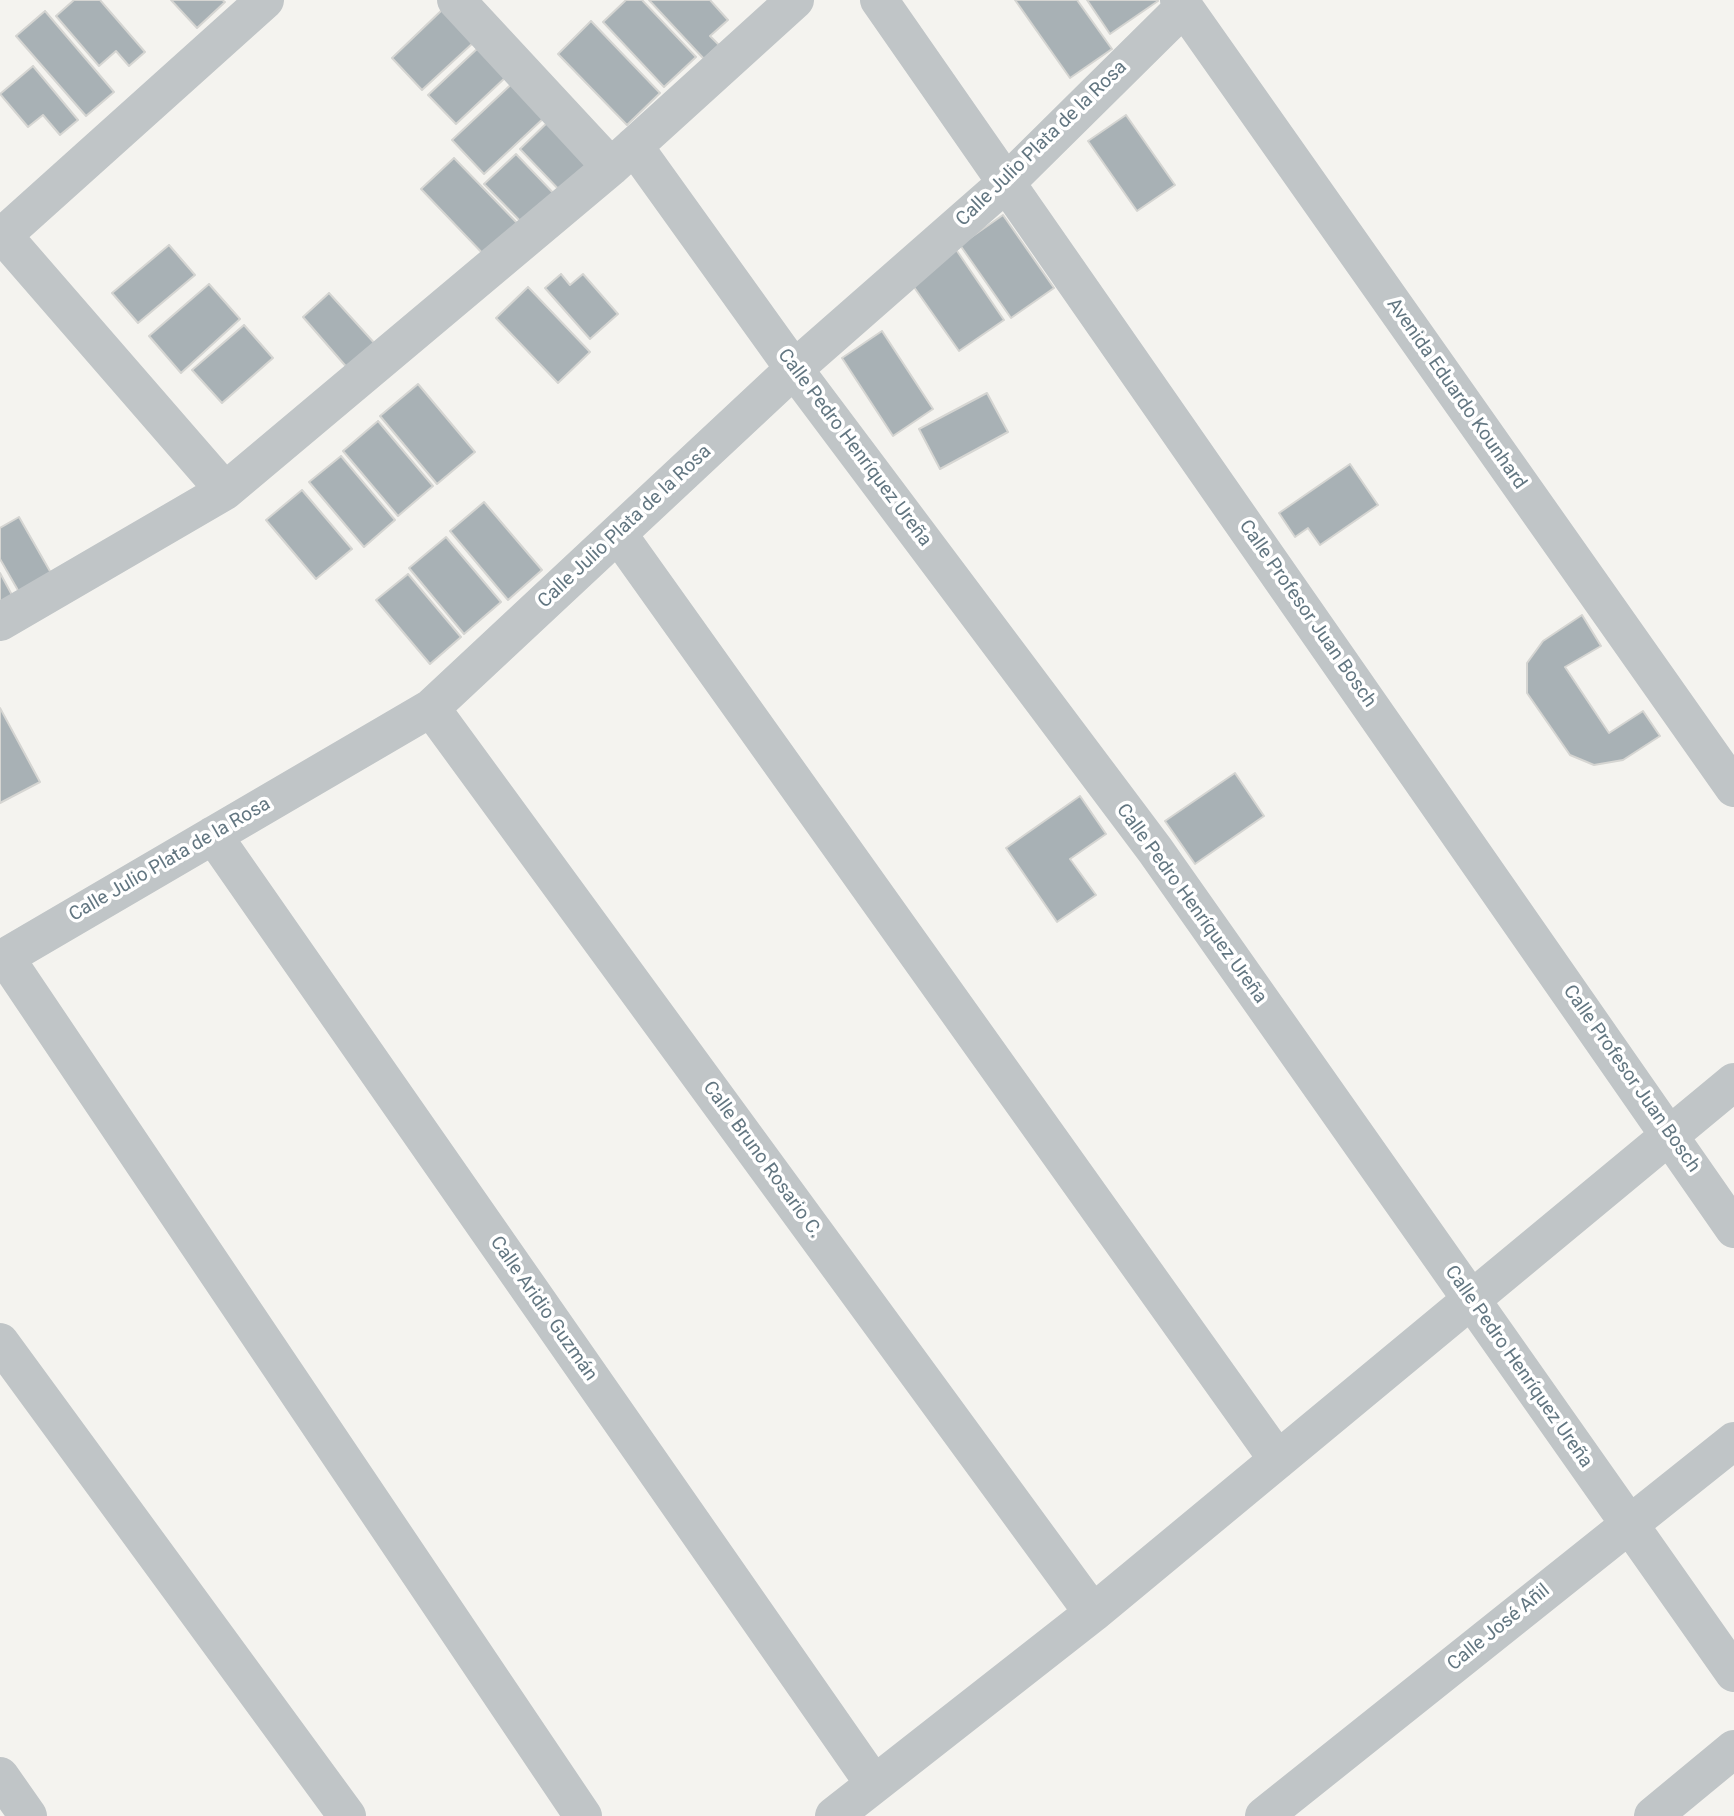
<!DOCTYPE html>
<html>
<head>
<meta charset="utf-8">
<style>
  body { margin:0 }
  canvas { display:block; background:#f4f3ef }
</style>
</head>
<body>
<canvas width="1734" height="1816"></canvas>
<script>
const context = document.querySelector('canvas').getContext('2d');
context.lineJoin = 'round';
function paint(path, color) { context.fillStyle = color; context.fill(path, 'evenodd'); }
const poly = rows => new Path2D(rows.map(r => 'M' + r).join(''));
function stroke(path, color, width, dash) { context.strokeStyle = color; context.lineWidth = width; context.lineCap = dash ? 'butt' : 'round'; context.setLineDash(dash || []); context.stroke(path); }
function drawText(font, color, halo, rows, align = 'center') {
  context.font = font + ' Roboto,sans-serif'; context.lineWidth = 7; context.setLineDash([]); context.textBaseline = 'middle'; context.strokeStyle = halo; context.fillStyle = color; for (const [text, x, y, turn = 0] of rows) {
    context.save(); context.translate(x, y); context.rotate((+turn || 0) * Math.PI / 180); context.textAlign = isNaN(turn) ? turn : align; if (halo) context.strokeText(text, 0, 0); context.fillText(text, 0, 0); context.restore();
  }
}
const building = poly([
  [74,0,100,0,145,52,129,66,116,51,99,66,56,16,74,0],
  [171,0,222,0,225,2,197,28,171,0],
  [626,0,642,0,696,57,664,87,603,22,626,0],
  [649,0,710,0,728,20,710,36,719,45,704,59,649,0],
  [1015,0,1077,0,1112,49,1070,78,1015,0],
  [1087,0,1157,0,1158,1,1110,34,1087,0],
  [443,9,474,42,422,90,392,58,443,9],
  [45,11,114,92,86,116,16,36,45,11],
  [591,21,660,93,627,125,558,54,591,21],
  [479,47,507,76,456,124,428,95,479,47],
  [33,66,78,120,60,135,43,115,28,127,0,94,33,66],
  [519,77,546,116,484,174,452,140,519,77],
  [1126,115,1175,185,1137,211,1088,141,1126,115],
  [553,117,598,163,564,195,520,149,553,117],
  [516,154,559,199,528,229,484,184,516,154],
  [454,158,521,227,488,259,421,189,454,158],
  [1003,215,1054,288,1011,318,960,245,1003,215],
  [169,245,195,275,138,323,112,293,169,245],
  [955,248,1004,320,959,351,909,280,955,248],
  [561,274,570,285,583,274,618,314,590,339,545,288,561,274],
  [209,284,240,319,181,373,149,336,209,284],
  [528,287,590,352,558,383,496,318,528,287],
  [329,293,377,346,350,371,303,317,329,293],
  [244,325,273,358,222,403,192,370,244,325],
  [882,331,933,409,893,436,842,358,882,331],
  [418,384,475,452,437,484,380,416,418,384],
  [987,393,1008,432,940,469,919,429,987,393],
  [378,421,433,486,398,516,343,451,378,421],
  [341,456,395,520,364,547,309,482,341,456],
  [1350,464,1378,505,1320,545,1308,528,1295,537,1279,513,1350,464],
  [302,490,352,549,316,579,266,520,302,490],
  [484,502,542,570,508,600,450,531,484,502],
  [19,517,55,580,23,599,0,559,0,528,19,517],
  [446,537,501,602,464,634,409,568,446,537],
  [0,573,18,606,0,616,0,573],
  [408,574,461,637,430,664,376,600,408,574],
  [1582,615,1601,646,1565,667,1609,733,1643,711,1660,736,1623,760,1594,765,1570,755,1527,693,1527,663,1543,641,1582,615],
  [0,708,40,782,0,803,0,708],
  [1235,773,1264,816,1195,864,1165,821,1235,773],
  [1080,796,1106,834,1070,859,1096,895,1057,922,1006,848,1080,796]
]);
const minor = poly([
  [456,0,611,167],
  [879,0,1734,1229],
  [1179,0,1734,788],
  [634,146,794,369,1155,850,1734,1673],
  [0,232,225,491],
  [0,238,265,0],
  [618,534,1278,1460],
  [0,622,225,491,611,167,795,0],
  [431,708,1093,1613],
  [213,835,874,1784],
  [5,957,583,1816],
  [0,960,431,708,794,369,1006,183,1184,7],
  [0,1342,347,1816],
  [0,1776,28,1816],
  [834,1816,1093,1613,1734,1082],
  [1264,1816,1734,1441],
  [1653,1816,1734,1749]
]);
const streetNames = [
  ["Calle Julio Plata de la Rosa",1042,144,-44],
  ["Avenida Eduardo Kounhard",1456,394,55],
  ["Calle Pedro Henríquez Ureña",854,448,53],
  ["Calle Julio Plata de la Rosa",625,527,-43],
  ["Calle Profesor Juan Bosch",1307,614,55],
  ["Calle Julio Plata de la Rosa",170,860,-30],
  ["Calle Pedro Henríquez Ureña",1191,904,54],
  ["Calle Profesor Juan Bosch",1631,1079,55],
  ["Calle Bruno Rosario C.",762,1160,54],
  ["Calle Aridio Guzmán",543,1309,55],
  ["Calle Pedro Henríquez Ureña",1518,1367,55],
  ["Calle José Añil",1499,1628,-39]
];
paint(building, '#a8b1b5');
stroke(building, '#d5d5d2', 2);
stroke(minor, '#c0c5c7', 38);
drawText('19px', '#627681', '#fff', streetNames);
</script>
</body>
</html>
